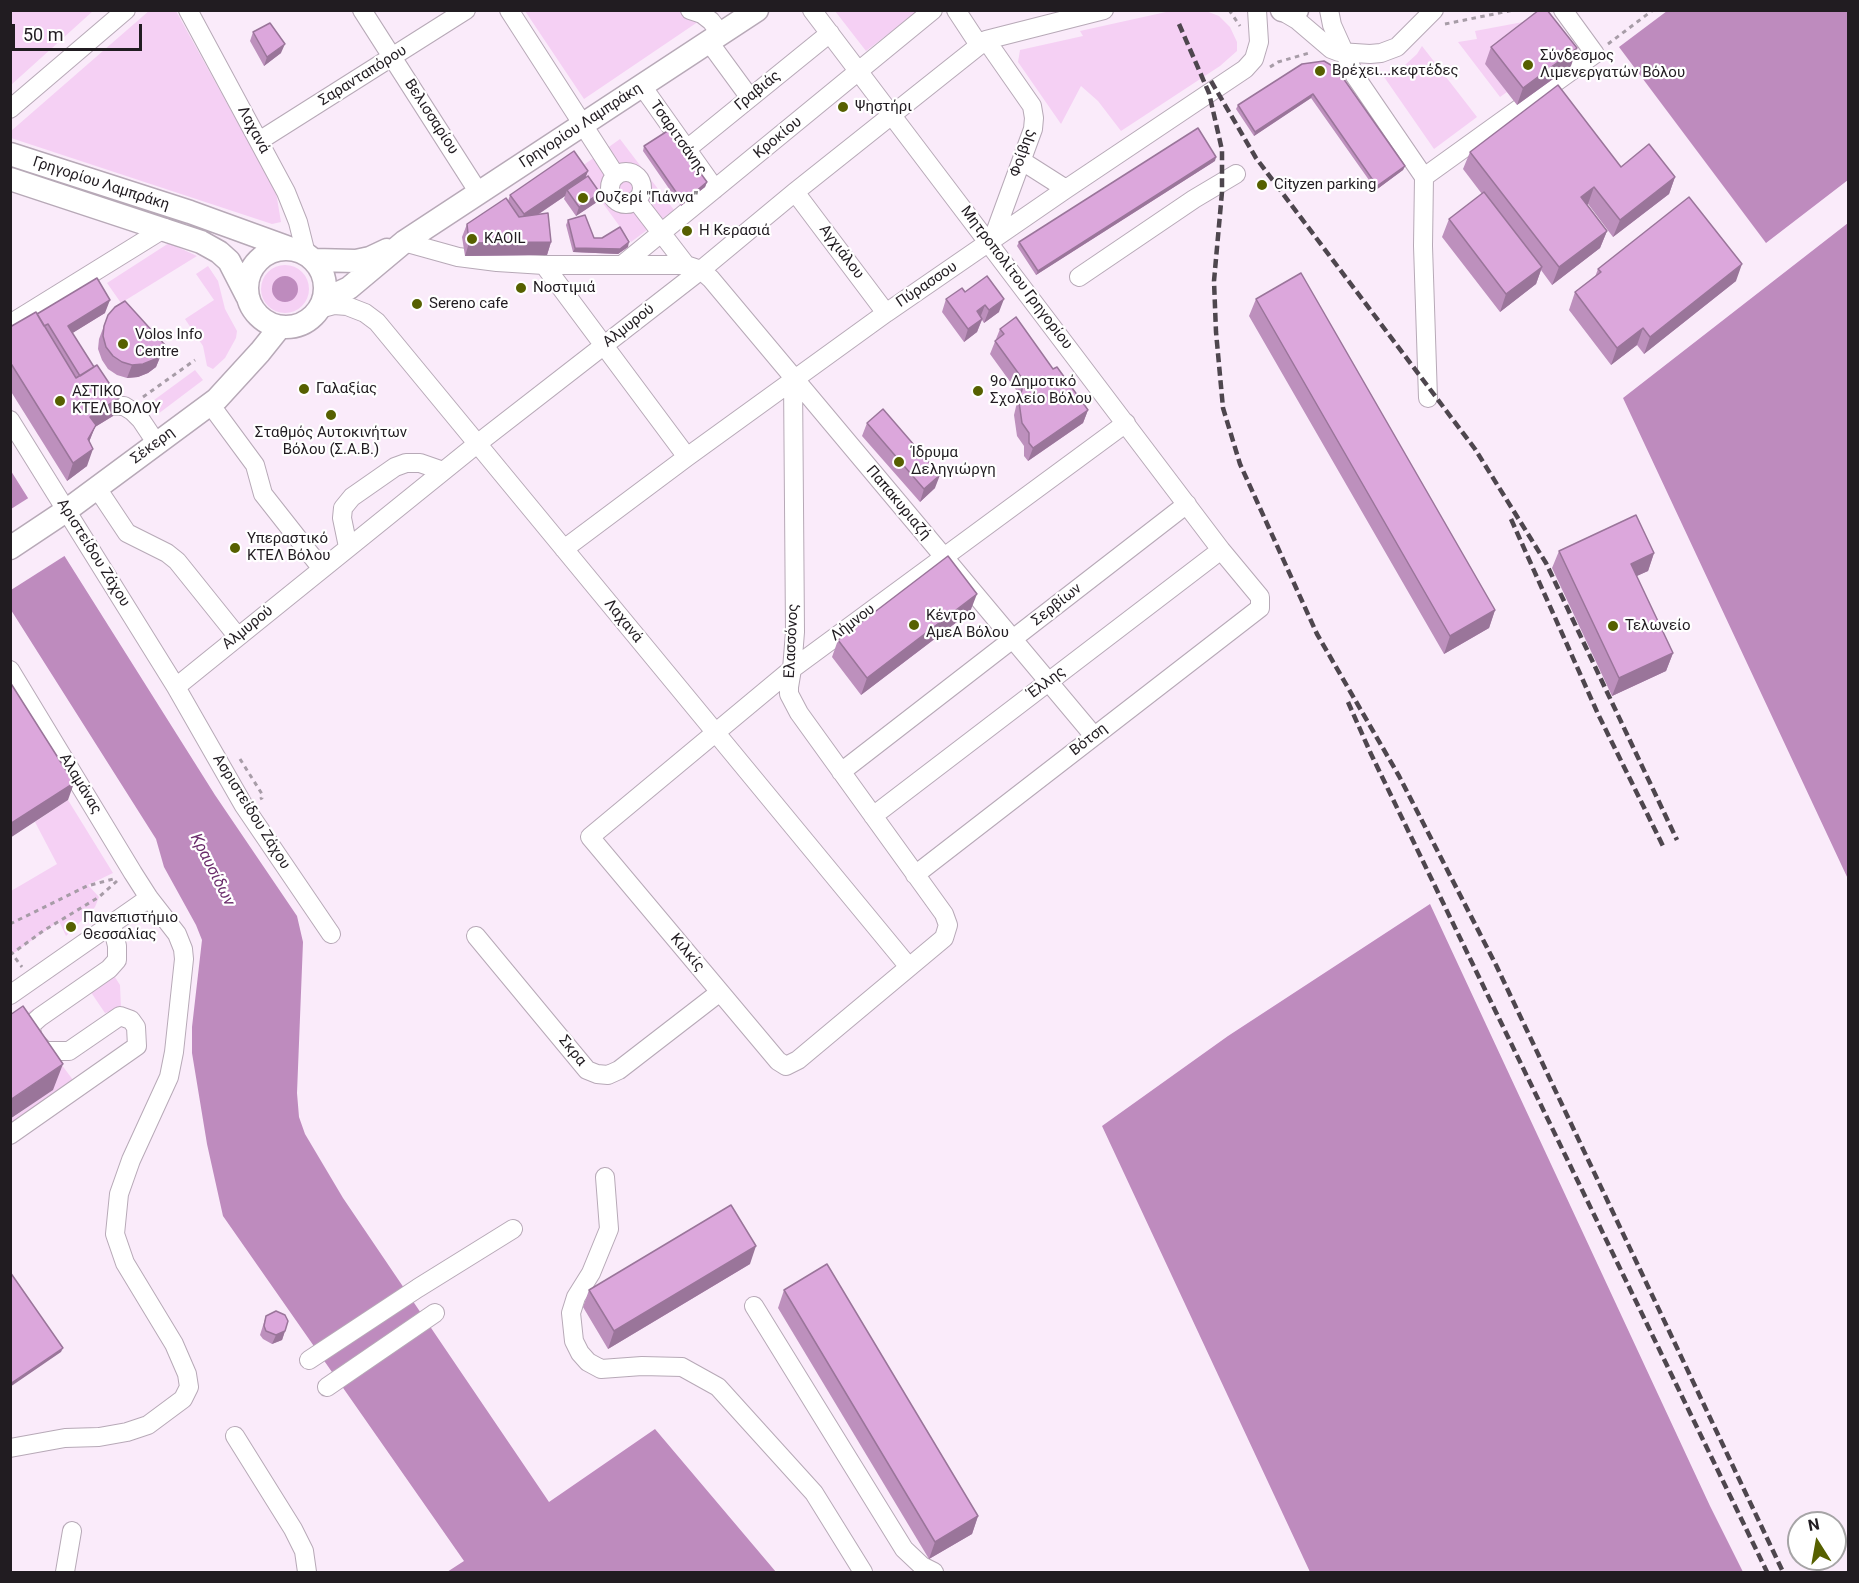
<!DOCTYPE html>
<html>
<head>
<meta charset="utf-8">
<style>
  body { margin:0 }
  #map { position:relative; width:1859px; height:1583px; overflow:hidden; background:#faebfa; font-family:Roboto,sans-serif }
  canvas { display:block }
  .frame { position:absolute; inset:0; border:12px solid #211c21; pointer-events:none }
  .north { position:absolute; left:1787px; top:1511px; width:60px; height:60px; box-sizing:border-box; background:#fff; border:2px solid #a6a4a6; border-radius:50%; rotate:349deg; font-size:16px; font-weight:700; line-height:24px; text-align:center; color:#211c21 }
  .north::after { content:''; display:block; margin:auto; width:21px; height:27px; background:#566000; clip-path:polygon(50% 0,100% 100%,50% 72%,0 100%) }
  .scale { position:absolute; left:12px; top:24px; width:130px; height:27px; box-sizing:border-box; border:3px solid #211c21; border-top:0; padding-left:8px; font-size:18px; line-height:21px; white-space:nowrap; color:#211c21; -webkit-text-stroke:4px #fff; paint-order:stroke }
</style>
</head>
<body>
<div id="map">
<canvas width="1859" height="1583"></canvas>
<div class="frame"></div>
<div class="north">N</div>
<div class="scale">50 m</div>
</div>
<script>
const context = document.querySelector('canvas').getContext('2d');
context.lineJoin = 'round';
function paint(path, color) { context.fillStyle = color; context.fill(path, 'evenodd'); }
const poly = rows => new Path2D(rows.map(r => 'M' + r).join(''));
function stroke(path, color, width, dash) { context.strokeStyle = color; context.lineWidth = width; context.lineCap = dash ? 'butt' : 'round'; context.setLineDash(dash || []); context.stroke(path); }
function drawText(font, color, halo, rows, align = 'center') {
  context.font = font + ' Roboto,sans-serif'; context.lineWidth = 4.5; context.setLineDash([]); context.textBaseline = 'middle'; context.strokeStyle = halo; context.fillStyle = color; for (const [text, x, y, turn = 0] of rows) {
    context.save(); context.translate(x, y); context.rotate((+turn || 0) * Math.PI / 180); context.textAlign = isNaN(turn) ? turn : align; if (halo) context.strokeText(text, 0, 0); context.fillText(text, 0, 0); context.restore();
  }
}
const green = poly([
  [11,10,93,10,93,11,11,85],
  [150,10,176,11,276,192,281,222,272,224,11,138,11,131],
  [525,11,714,11,584,99],
  [835,11,918,11,866,51],
  [1206,11,1219,16,1230,27,1237,42,1237,51,1220,66,1121,131,1098,101,1081,86,1061,124,1018,62,1020,50,1083,36,1080,31,1166,12],
  [1523,22,1530,30,1485,64,1507,92,1500,97,1458,42,1477,39,1475,31],
  [1422,46,1477,117,1434,149,1382,74,1405,65,1417,54],
  [620,139,674,210,631,242,578,169],
  [169,243,197,256,121,303,107,283],
  '261 289a24 24 0 1 1 48 0a24 24 0 1 1-48 0Z',
  [208,266,218,281,225,309,237,331,236,338,225,358,213,369,207,366,203,346,185,319,214,300,196,274],
  [195,370,203,380,158,414,150,403],
  [68,800,113,873,88,885,99,897,95,907,66,936,59,921,11,955,11,891,57,864,35,822],
  [111,971,120,985,121,1008,105,1013,88,988],
  [33,1009,40,1017,32,1025,79,1088,11,1135,11,1119,53,1089,11,1034,10,1012,16,1020]
]);
const water = poly([
  [1667,11,1848,11,1848,180,1766,243,1619,47],
  [1848,223,1848,879,1623,398],
  '272 289a13 13 0 1 1 26 0a13 13 0 1 1-26 0Z',
  [11,471,215,795,297,916,303,942,297,1093,299,1117,305,1134,343,1198,549,1502,655,1429,776,1572,447,1572,464,1561,223,1216,207,1144,192,1053,192,1027,202,940,196,925,164,867,156,839,11,610],
  [1430,904,1710,1506,1743,1572,1310,1572,1102,1126,1228,1036]
]);
const pier = poly([
  [30,497,66,555,11,590,11,509]
]);
const path = poly([
  [1229,10,1240,26],
  [1445,24,1514,10],
  [1608,44,1653,10],
  [1270,67,1278,62,1309,53],
  [143,397,195,360],
  [240,759,262,794,262,798,260,799],
  [10,924,87,886,117,878],
  [10,951,22,967],
  [10,955,43,931,99,897,117,881]
]);
const minor = poly([
  [188,10,286,192,298,222,306,254],
  [362,10,479,193],
  [509,10,616,176],
  [690,10,702,14,711,21,721,34],
  [812,10,1221,550,1260,597,1260,608,915,875],
  [956,10,979,45],
  [1280,10,1297,20,1331,49,1339,52,1370,54,1381,53,1397,47,1434,10],
  [1329,10,1332,25,1355,76,1424,177,1595,54,1563,10],
  [986,40,1032,106,1034,118,1033,129,992,241],
  [709,42,750,98],
  [642,86,715,189],
  [10,109,126,10],
  [259,141,466,10],
  [687,149,830,33],
  [1022,161,1066,189],
  '610 188a16 16 0 1 1 32 0a16 16 0 1 1-32 0Z',
  [1424,177,1423,246,1428,398],
  [795,192,886,313],
  [636,200,686,265],
  [404,242,458,257,497,262,544,265,686,265,701,270,711,279,1094,736],
  [544,265,687,457],
  [622,265,933,10],
  [1079,277,1194,199,1236,174],
  [319,309,334,305,347,306,365,313,377,322,909,967],
  [10,324,165,228],
  [793,379,795,632,793,657,792,669,789,687,789,694,799,713,944,914,948,925,944,938,798,1060,786,1066,778,1061,590,837,792,669,1126,423],
  [210,404,255,465,263,494,322,569],
  [107,406,124,406,132,411,141,420,157,444],
  [10,420,176,687,244,806,331,934],
  [97,488,127,533,167,553,177,561,238,637],
  [348,547,342,518,343,508,352,497,395,467,406,463,420,463,443,471],
  [564,549,687,457,886,313,1066,189,1245,69,1254,59,1259,42,1257,10],
  [10,670,133,873,149,898,177,934,183,949,184,959,174,1052,169,1077,131,1160,119,1194,115,1234,125,1263,174,1344,187,1374,189,1387,183,1399,148,1425,127,1432,99,1437,65,1438,10,1448],
  [176,687,477,444,701,270,795,192,986,40,1104,10],
  [841,772,1187,504],
  [873,816,1221,550],
  [476,936,587,1070,597,1074,608,1075,619,1070,720,992],
  [10,995,149,898],
  [10,1135,137,1046,136,1027,131,1020,120,1016,69,1051,45,1051,32,1038,31,1025,40,1017,109,969,117,960,117,946,112,925],
  [605,1177,609,1229,591,1273,576,1297,571,1313,574,1341,580,1353,588,1362,601,1369,642,1366,682,1367,718,1387,814,1493,863,1572],
  [754,1306,904,1549,922,1566,934,1572],
  [309,1360,418,1288,513,1229],
  [327,1387,435,1313],
  [235,1436,293,1529,304,1551,307,1572],
  [65,1572,72,1531]
]);
const major = poly([
  [1282,10,1297,10],
  [10,154,190,212,292,249],
  [10,179,201,242,219,252,229,261,247,296],
  '247 288a39 39 0 1 1 78 0a39 39 0 1 1-78 0Z',
  [314,260,356,261,370,258,387,250],
  [323,300,349,288,404,242,757,10],
  [10,548,67,510,217,399,260,352,280,327]
]);
const rail = poly([
  [1179,24,1209,93,1222,150,1222,192,1214,281,1216,332,1223,408,1240,464,1317,634,1399,776,1496,965,1783,1572],
  [1211,81,1256,158,1475,449,1546,563,1677,840],
  [1511,519,1598,714,1663,846],
  [1348,702,1371,754,1767,1572]
]);
const wall = poly([
  [253,32,281,53,264,66,250,41],
  [1491,47,1571,66,1517,105,1485,64],
  [1302,64,1405,166,1403,170,1376,190,1311,98,1254,136,1236,109,1238,105],
  [644,146,707,182,705,187,681,206,643,151],
  [1470,152,1621,167,1675,177,1669,194,1613,237,1588,204,1587,205,1607,231,1600,248,1552,285,1541,270,1536,284,1500,312,1442,237,1449,219,1482,194,1463,169],
  [1215,161,1036,275,1017,246,1019,242],
  [588,171,585,178,597,202,576,216,564,199,565,196,539,214,551,242,547,255,465,256,462,237,467,224,508,201,510,195],
  [568,220,594,238,628,247,618,254,573,252,566,225],
  [1598,269,1736,281,1644,354,1637,345,1611,365,1569,310,1575,292,1595,277],
  [965,292,999,312,984,323,982,320,977,332,964,342,942,312,946,299],
  [1256,299,1495,610,1489,628,1444,654,1249,316],
  [105,313,72,333,113,416,95,427,89,442,87,466,67,481,10,390,10,327,37,314],
  [108,315,165,345,156,367,148,373,138,377,127,378,117,375,108,369,102,360,98,349,99,339],
  [1000,329,1053,369,1088,410,1083,423,1028,461,1024,456,1024,446,1017,436,1014,415,1019,394,990,354],
  [867,423,935,488,920,502,862,436],
  [1559,551,1654,553,1648,571,1636,576,1673,653,1666,671,1612,696,1552,568],
  [970,612,861,695,832,657,838,640],
  [750,1264,608,1349,583,1307,589,1290],
  [784,1290,978,1516,972,1534,929,1559,778,1308],
  [266,1316,285,1331,282,1340,272,1344,263,1339,260,1335]
]);
const shadedWall = poly([
  [285,44,281,53,264,66,267,57],
  [1577,48,1571,66,1517,105,1523,88],
  [1313,94,1311,98,1254,136,1255,132],
  [1216,157,1215,161,1036,275,1038,271],
  [1405,166,1403,170,1376,190,1377,186],
  [588,171,583,184,567,190,565,196,519,227,524,214],
  [1675,177,1669,194,1613,237,1620,220],
  [707,182,705,187,681,206,683,202],
  [1594,187,1588,204,1574,215,1581,197],
  [600,193,597,202,576,216,579,207],
  [1607,231,1600,248,1552,285,1559,267],
  [551,242,547,255,465,256,469,243],
  [629,242,628,247,618,254,573,252,575,248],
  [1742,264,1736,281,1644,354,1650,337],
  [1542,267,1536,284,1500,312,1506,294],
  [1004,299,999,312,984,323,989,310],
  [110,300,105,313,63,339,68,326],
  [985,305,980,318,977,311],
  [982,319,977,332,964,342,968,329],
  [1643,328,1637,345,1611,365,1617,348],
  [165,345,156,367,148,373,138,377,127,378,132,365],
  [119,398,113,416,95,427,89,442,81,456,90,417],
  [1088,410,1083,423,1028,461,1033,448],
  [93,449,87,466,67,481,73,463],
  [940,475,935,488,920,502,924,489],
  [1654,553,1648,571,1624,582,1631,564],
  [977,594,970,612,861,695,867,678],
  [1495,610,1489,628,1444,654,1450,636],
  [1673,653,1666,671,1612,696,1619,678],
  [74,783,68,800,10,838,10,824],
  [63,1064,53,1090,10,1119,10,1100],
  [756,1246,750,1264,608,1349,614,1331],
  [285,1331,282,1340,272,1344,276,1335],
  [63,1348,61,1352,10,1387,10,1384],
  [978,1516,972,1534,929,1559,935,1542]
]);
const building = poly([
  [1539,10,1547,10,1577,48,1523,88,1491,47,1539,10],
  [270,23,285,44,267,57,253,32,270,23],
  [1324,61,1336,68,1405,166,1377,186,1313,94,1255,132,1238,105,1302,64,1324,61],
  [1558,85,1621,167,1649,144,1675,177,1620,220,1594,187,1581,197,1607,231,1559,267,1470,152,1558,85],
  [1198,128,1216,157,1038,271,1019,242,1198,128],
  [669,130,707,182,683,202,644,146,669,130],
  [574,151,588,171,524,214,510,195,574,151],
  [588,176,600,193,579,207,567,190,588,176],
  [1484,192,1542,267,1506,294,1449,219,1484,192],
  [1689,197,1742,264,1650,337,1643,328,1617,348,1575,292,1601,272,1598,269,1689,197],
  [506,198,519,217,548,213,551,242,469,243,467,224,506,198],
  [585,215,594,238,602,238,620,227,629,242,620,249,575,248,568,220,585,215],
  [1301,273,1495,610,1450,636,1256,299,1301,273],
  [987,276,1004,299,989,310,985,305,977,311,982,319,968,329,946,299,962,288,965,292,987,276],
  [97,278,110,300,68,326,94,367,80,376,48,324,44,326,37,314,97,278],
  [125,301,165,345,161,353,153,360,143,364,132,365,122,362,113,356,106,347,103,336,104,326,108,315,115,307,125,301],
  [36,312,76,378,97,365,119,398,90,417,96,425,88,439,93,449,73,463,10,362,10,327,36,312],
  [1016,317,1053,369,1057,367,1088,410,1033,448,1029,443,1029,433,1022,423,1019,402,1024,381,995,341,1004,334,1000,329,1016,317],
  [883,409,940,475,924,489,867,423,883,409],
  [1636,515,1654,553,1631,564,1673,653,1619,678,1559,551,1636,515],
  [948,556,977,594,867,678,838,640,948,556],
  [10,682,74,783,10,824,10,682],
  [23,1006,63,1064,10,1100,10,1015,23,1006],
  [731,1205,756,1246,614,1331,589,1290,731,1205],
  [827,1264,978,1516,935,1542,784,1290,827,1264],
  [10,1272,63,1348,10,1384,10,1272],
  [276,1311,285,1315,288,1321,285,1331,276,1335,266,1331,264,1326,266,1316,276,1311]
]);
const markers = [
  [1528,65,6,"#566000"],
  [1320,71,6,"#566000"],
  [843,107,6,"#566000"],
  [1262,185,6,"#566000"],
  [583,198,6,"#566000"],
  [687,231,6,"#566000"],
  [472,239,6,"#566000"],
  [521,288,6,"#566000"],
  [417,304,6,"#566000"],
  [123,344,6,"#566000"],
  [304,389,6,"#566000"],
  [978,391,6,"#566000"],
  [60,401,6,"#566000"],
  [331,415,6,"#566000"],
  [899,462,6,"#566000"],
  [235,548,6,"#566000"],
  [914,625,6,"#566000"],
  [1613,626,6,"#566000"],
  [71,927,6,"#566000"]
];
const poiNames = [
  ["Σύνδεσμος",1540,56],
  ["Λιμενεργατών Βόλου",1540,73],
  ["Βρέχει...κεφτέδες",1332,71],
  ["Ψηστήρι",855,107],
  ["Cityzen parking",1274,185],
  ["Ουζερί \"Γιάννα\"",595,198],
  ["Η Κερασιά",699,231],
  ["KAOIL",484,239],
  ["Νοστιμιά",533,288],
  ["Sereno cafe",429,304],
  ["Volos Info",135,335],
  ["Centre",135,352],
  ["9ο Δημοτικό",990,382],
  ["Σχολείο Βόλου",990,399],
  ["Γαλαξίας",316,389],
  ["ΑΣΤΙΚΟ",72,392],
  ["ΚΤΕΛ ΒΟΛΟΥ",72,409],
  ["Σταθμός Αυτοκινήτων",331,433,"center"],
  ["Βόλου (Σ.Α.Β.)",331,450,"center"],
  ["Ίδρυμα",911,453],
  ["Δεληγιώργη",911,470],
  ["Υπεραστικό",247,539],
  ["ΚΤΕΛ Βόλου",247,556],
  ["Κέντρο",926,616],
  ["ΑμεΑ Βόλου",926,633],
  ["Τελωνείο",1625,626],
  ["Πανεπιστήμιο",83,918],
  ["Θεσσαλίας",83,935]
];
const streetNames = [
  ["Σαρανταπόρου",363,76,-32],
  ["Γραβιάς",758,91,-39],
  ["Βελισσαρίου",431,117,57],
  ["Γρηγορίου Λαμπράκη",581,126,-33],
  ["Λαχανά",253,130,62],
  ["Τσαριτσάνης",678,138,55],
  ["Κροκίου",778,138,-39],
  ["Φοίβης",1023,153,-71],
  ["Γρηγορίου Λαμπράκη",101,184,18],
  ["Αγχιάλου",841,252,53],
  ["Μητροπολίτου Γρηγορίου",1016,278,53],
  ["Πύρασσου",927,285,-34],
  ["Αλμυρού",629,326,-38],
  ["Σέκερη",153,446,-37],
  ["Παπακυριαζή",898,503,50],
  ["Αριστείδου Ζάχου",93,553,58],
  ["Σερβίων",1057,605,-38],
  ["Λαχανά",623,621,51],
  ["Λήμνου",853,623,-37],
  ["Αλμυρού",248,628,-39],
  ["Ελασσόνος",792,641,-87],
  ["Έλλης",1047,683,-37],
  ["Βότση",1089,740,-38],
  ["Αλαμάνας",80,784,59],
  ["Ασριστείδου Ζάχου",251,812,58],
  ["Κιλκίς",687,953,50],
  ["Σκρα",572,1051,51]
];
const waterNames = [
  ["Κραυσίδων",212,870,63]
];
paint(green, '#f5d0f4');
paint(water, '#be8bbe');
paint(pier, '#faebfa');
stroke(minor, '#b7a9b7', 20);
stroke(major, '#b7a9b7', 25);
stroke(path, '#a79ca7', 3, [4.5, 4.5]);
stroke(minor, '#fff', 18);
stroke(major, '#fff', 22);
stroke(rail, '#4e464e', 4.5, [9, 4.5]);
paint(wall, '#bd90bd');
paint(shadedWall, '#9a759a');
paint(building, '#dca7dc');
stroke(building, '#9a759a', 1.5);
for (const [x, y, r, color] of markers) { const dot = new Path2D(); dot.arc(x, y, r, 0, 2 * Math.PI); context.fillStyle = color; context.fill(dot); stroke(dot, '#fff', 2); }
drawText('15px', '#211c21', '#fff', poiNames, 'left');
drawText('15px', '#211c21', '#fff', streetNames);
drawText('italic 16px', '#6b2d6c', '#fff', waterNames);
</script>
</body>
</html>
